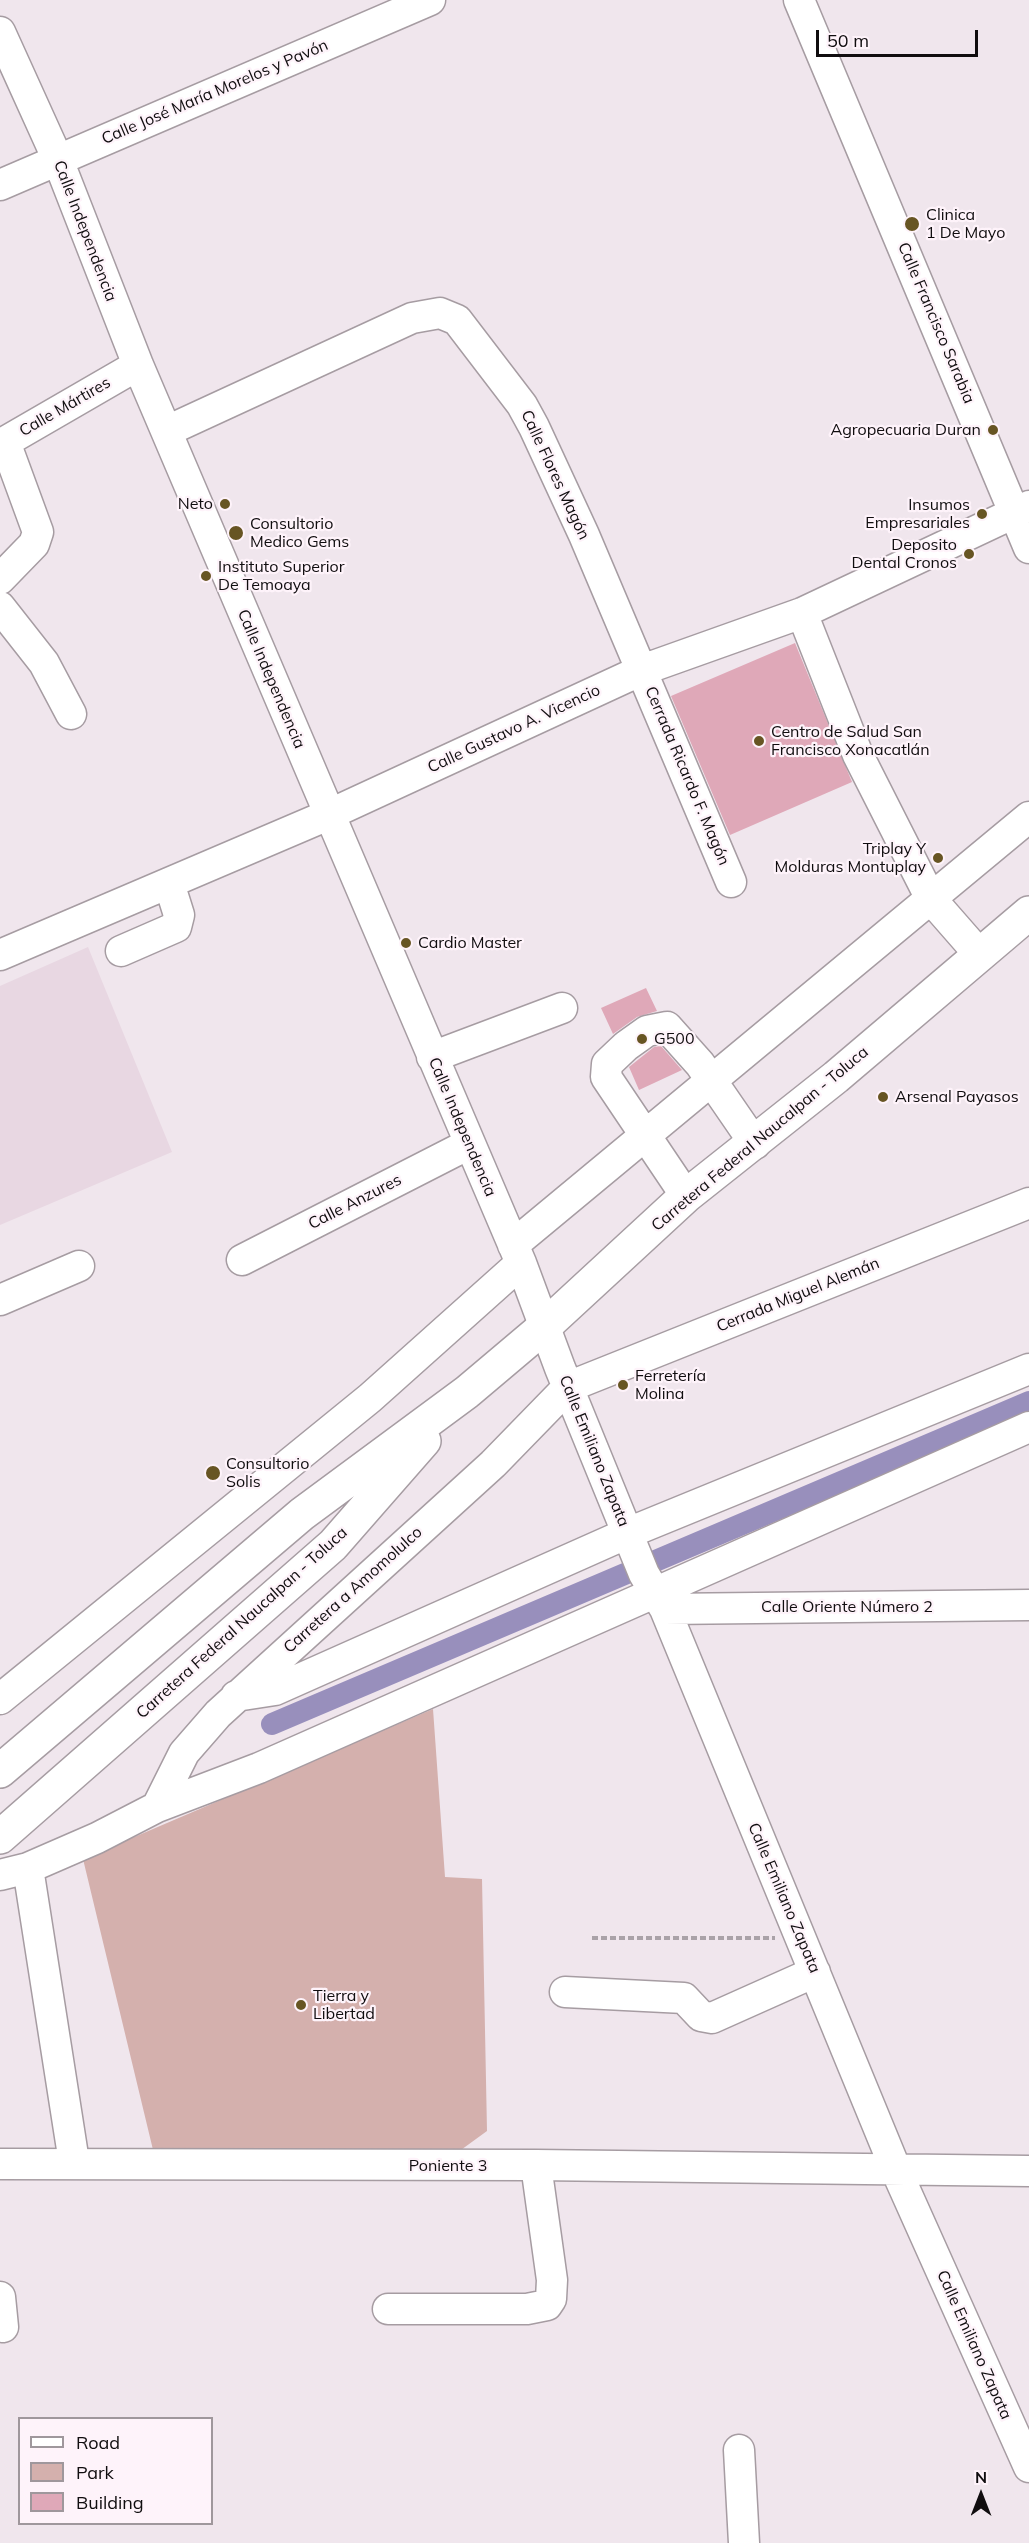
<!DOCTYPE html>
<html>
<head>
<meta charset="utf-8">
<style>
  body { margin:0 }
  #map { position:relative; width:1029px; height:2543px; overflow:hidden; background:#f0e6ed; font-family:Mulish,sans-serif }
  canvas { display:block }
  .legend { position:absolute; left:18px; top:2417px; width:195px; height:108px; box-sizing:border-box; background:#fef3fa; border:2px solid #9f979c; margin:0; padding:8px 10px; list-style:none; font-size:18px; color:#100d0f }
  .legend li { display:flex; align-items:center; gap:12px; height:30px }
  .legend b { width:30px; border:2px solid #9f979c }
  .north { position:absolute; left:951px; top:2465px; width:60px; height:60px; -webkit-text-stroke:4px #fef3fa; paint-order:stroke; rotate:0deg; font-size:16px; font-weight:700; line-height:24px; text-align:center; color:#100d0f }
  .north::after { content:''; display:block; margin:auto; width:21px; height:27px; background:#100d0f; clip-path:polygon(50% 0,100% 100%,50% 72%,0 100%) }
  .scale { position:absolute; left:816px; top:30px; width:162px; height:27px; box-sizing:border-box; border:3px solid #100d0f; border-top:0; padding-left:8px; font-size:18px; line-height:21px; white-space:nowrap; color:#100d0f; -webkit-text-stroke:4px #fef3fa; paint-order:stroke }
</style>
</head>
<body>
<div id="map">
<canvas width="1029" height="2543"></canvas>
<ul class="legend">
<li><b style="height:8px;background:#fff"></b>Road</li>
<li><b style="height:16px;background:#d4b0ad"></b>Park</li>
<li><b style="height:16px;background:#dfa8b8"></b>Building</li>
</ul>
<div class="north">N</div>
<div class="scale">50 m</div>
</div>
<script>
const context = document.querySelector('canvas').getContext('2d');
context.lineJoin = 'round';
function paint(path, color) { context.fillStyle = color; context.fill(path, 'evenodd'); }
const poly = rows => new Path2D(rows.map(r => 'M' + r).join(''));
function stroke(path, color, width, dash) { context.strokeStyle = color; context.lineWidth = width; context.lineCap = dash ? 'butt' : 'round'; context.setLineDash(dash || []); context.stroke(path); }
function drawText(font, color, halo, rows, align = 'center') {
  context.font = font + ' Mulish,sans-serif'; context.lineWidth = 4.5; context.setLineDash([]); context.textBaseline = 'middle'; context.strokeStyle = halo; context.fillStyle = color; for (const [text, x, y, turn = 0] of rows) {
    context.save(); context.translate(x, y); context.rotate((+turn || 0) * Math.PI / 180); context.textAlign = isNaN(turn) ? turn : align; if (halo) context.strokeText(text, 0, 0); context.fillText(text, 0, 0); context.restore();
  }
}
const built = poly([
  [88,947,172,1152,0,1225,0,986]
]);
const green = poly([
  [433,1709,445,1877,482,1879,487,2131,443,2163,154,2154,83,1859]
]);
const canal = poly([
  [272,1724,1029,1402]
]);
const building = poly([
  [795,643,852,782,730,835,671,696],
  [646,988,657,1011,637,1017,613,1034,601,1008],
  [661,1046,682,1070,639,1090,629,1067,654,1047]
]);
const path = poly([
  [592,1938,775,1938]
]);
const minor = poly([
  [799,0,1029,548],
  [0,32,58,160,138,365,521,1263,560,1368,644,1574,665,1609,896,2170,1029,2467],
  [0,185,430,0],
  [167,431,412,318,440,313,457,320,522,405,534,427,584,535,731,882],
  [0,579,34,544,38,532,5,442,138,365],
  [0,607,44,663,71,714],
  [802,613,858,755,931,899,980,955],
  [121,951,176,927,179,915,169,883],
  [0,955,328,815,642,670,802,613,1029,506],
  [432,1057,562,1008],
  [686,1196,606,1077,607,1064,626,1046,647,1031,667,1027,700,1064,755,1144],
  [513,1245,1029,817],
  [242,1260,469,1144],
  [0,1300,79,1266],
  [665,1609,1029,1605],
  [236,1696,275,1690,628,1533,1029,1369],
  [0,1699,370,1398,521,1263],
  [157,1807,184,1753,218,1714,493,1464,568,1387,1029,1203],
  [28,1868,74,2162],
  [0,1875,28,1868,97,1838,157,1807,259,1768,1029,1427],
  [565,1992,684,1998,701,2016,712,2018,815,1972],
  [0,2164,536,2165,1029,2171],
  [0,2297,3,2327],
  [388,2309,527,2309,547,2305,551,2299,552,2280,536,2165],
  [739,2450,744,2543]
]);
const major = poly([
  [0,1771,302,1514,467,1392,544,1327,686,1196,836,1077,1029,913],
  [0,1837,333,1545,424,1441]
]);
const markers = [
  [912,224,8,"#675523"],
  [993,430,6,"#675523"],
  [225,504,6,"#675523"],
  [982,514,6,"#675523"],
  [236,533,8,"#675523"],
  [969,554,6,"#675523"],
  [206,576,6,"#675523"],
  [759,741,6,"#675523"],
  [938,858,6,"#675523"],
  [406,943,6,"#675523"],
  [642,1039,6,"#675523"],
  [883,1097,6,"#675523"],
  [623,1385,6,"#675523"],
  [213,1473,8,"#675523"],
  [301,2005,6,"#675523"]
];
const streetNames = [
  ["Calle José María Morelos y Pavón",215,92,-23],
  ["Calle Independencia",85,231,69],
  ["Calle Francisco Sarabia",936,323,67],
  ["Calle Mártires",65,407,-30],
  ["Calle Flores Magón",555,475,65],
  ["Calle Independencia",271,679,67],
  ["Calle Gustavo A. Vicencio",514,729,-25],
  ["Cerrada Ricardo F. Magón",687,776,67],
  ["Calle Independencia",462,1127,67],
  ["Carretera Federal Naucalpan - Toluca",760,1139,-40],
  ["Calle Anzures",355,1202,-27],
  ["Cerrada Miguel Alemán",798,1295,-22],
  ["Calle Emiliano Zapata",594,1451,68],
  ["Carretera a Amomolulco",353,1590,-42],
  ["Calle Oriente Número 2",847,1607],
  ["Carretera Federal Naucalpan - Toluca",242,1623,-42],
  ["Calle Emiliano Zapata",784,1898,67],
  ["Poniente 3",448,2166],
  ["Calle Emiliano Zapata",974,2345,66]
];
const poiNames = [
  ["Clinica",926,215],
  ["1 De Mayo",926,233],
  ["Agropecuaria Duran",981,430,"right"],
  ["Neto",213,504,"right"],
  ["Insumos",970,505,"right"],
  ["Empresariales",970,523,"right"],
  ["Consultorio",250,524],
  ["Medico Gems",250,542],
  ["Deposito",957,545,"right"],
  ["Dental Cronos",957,563,"right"],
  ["Instituto Superior",218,567],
  ["De Temoaya",218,585],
  ["Centro de Salud San",771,732],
  ["Francisco Xonacatlán",771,750],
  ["Triplay Y",926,849,"right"],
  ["Molduras Montuplay",926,867,"right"],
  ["Cardio Master",418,943],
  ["G500",654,1039],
  ["Arsenal Payasos",895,1097],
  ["Ferretería",635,1376],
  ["Molina",635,1394],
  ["Consultorio",226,1464],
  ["Solis",226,1482],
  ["Tierra y",313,1996],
  ["Libertad",313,2014]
];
paint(built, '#e8d7e2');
paint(green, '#d4b0ad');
stroke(canal, '#988fbc', 22);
paint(building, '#dfa8b8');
stroke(minor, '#a69ca2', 33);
stroke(major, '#a69ca2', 36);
stroke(path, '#aaa2a8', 4, [6, 3]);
stroke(minor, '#fff', 30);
stroke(major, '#fff', 33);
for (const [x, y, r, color] of markers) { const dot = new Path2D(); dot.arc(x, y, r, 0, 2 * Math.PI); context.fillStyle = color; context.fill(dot); stroke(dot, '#fef3fa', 2); }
drawText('16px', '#100d0f', '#fef3fa', streetNames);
drawText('16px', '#100d0f', '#fef3fa', poiNames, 'left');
</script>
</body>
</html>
